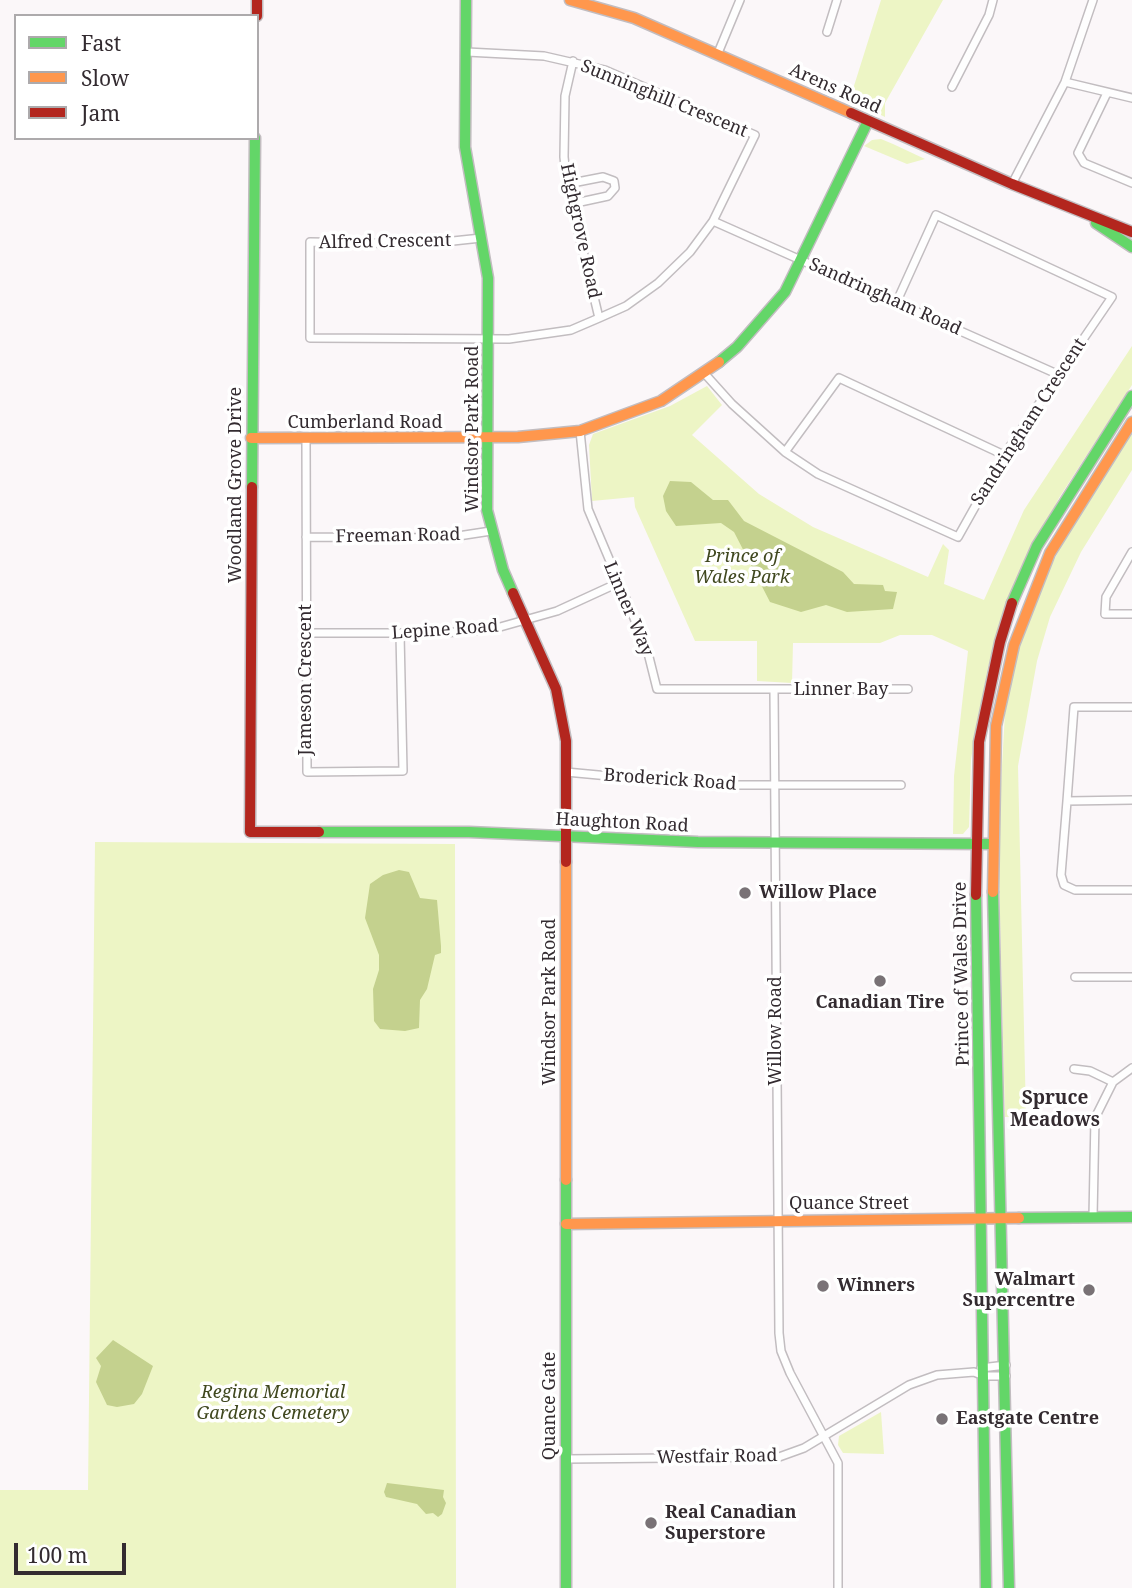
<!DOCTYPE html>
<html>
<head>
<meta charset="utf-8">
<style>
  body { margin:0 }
  #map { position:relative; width:1132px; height:1588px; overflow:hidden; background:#fbf7f9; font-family:"Noto Serif",serif }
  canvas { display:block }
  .legend { position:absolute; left:14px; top:14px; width:245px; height:126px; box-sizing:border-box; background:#fff; border:2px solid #adaaac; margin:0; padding:9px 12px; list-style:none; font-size:21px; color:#332b30 }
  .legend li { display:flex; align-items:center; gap:14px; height:35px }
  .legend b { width:35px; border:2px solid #adaaac }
  .scale { position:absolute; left:14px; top:1543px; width:112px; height:32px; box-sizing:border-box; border:4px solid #332b30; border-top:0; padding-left:9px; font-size:21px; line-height:24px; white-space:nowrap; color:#332b30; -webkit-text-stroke:5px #fff; paint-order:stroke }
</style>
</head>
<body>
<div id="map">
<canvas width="1132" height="1588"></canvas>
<ul class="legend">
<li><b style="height:9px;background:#63d668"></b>Fast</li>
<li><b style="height:9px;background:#ff974d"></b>Slow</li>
<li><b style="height:9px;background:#b3261e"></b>Jam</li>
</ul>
<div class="scale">100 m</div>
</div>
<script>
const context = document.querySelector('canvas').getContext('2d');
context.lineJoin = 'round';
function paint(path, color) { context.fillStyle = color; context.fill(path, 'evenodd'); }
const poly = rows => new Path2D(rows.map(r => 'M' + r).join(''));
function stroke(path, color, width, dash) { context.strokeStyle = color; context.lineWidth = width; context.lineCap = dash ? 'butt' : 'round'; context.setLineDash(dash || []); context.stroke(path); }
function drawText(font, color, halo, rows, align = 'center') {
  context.font = font + ' "Noto Serif",serif'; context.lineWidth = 7; context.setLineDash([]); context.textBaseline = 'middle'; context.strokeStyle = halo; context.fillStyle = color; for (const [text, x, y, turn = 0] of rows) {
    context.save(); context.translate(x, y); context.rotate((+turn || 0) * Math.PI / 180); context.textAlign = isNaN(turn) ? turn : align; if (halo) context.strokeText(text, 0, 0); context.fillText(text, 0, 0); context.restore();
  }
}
const green = poly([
  [881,0,943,0,885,103,885,117,844,97,853,89],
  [881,139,893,144,925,159,907,164,864,146,872,140],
  [1132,346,1132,385,1059,498,1010,598,988,667,971,759,969,827,963,834,953,834,954,776,968,651,932,635,900,635,880,643,793,643,792,683,757,681,757,641,695,641,635,507,634,497,592,501,589,445,593,434,670,406,707,386,722,405,692,435,759,494,813,527,928,577,943,544,949,550,944,584,984,600,1024,510],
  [1132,433,1132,470,1081,552,1050,617,1037,661,1018,766,1026,1116,1005,1117,998,836,1005,713,1019,648,1043,581,1077,516],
  [95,842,455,844,456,1588,0,1588,0,1490,88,1490],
  [881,1412,884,1454,843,1453,838,1445,839,1436]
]);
const water = poly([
  [670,481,691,482,713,500,728,500,744,521,843,572,854,584,883,585,885,591,897,592,893,609,847,612,826,605,801,612,770,602,734,532,721,523,676,526,666,511,663,496],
  [399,870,409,872,420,898,437,900,441,946,441,953,435,955,427,989,420,1000,419,1028,405,1031,380,1029,374,1021,373,989,379,970,379,955,365,918,370,884,383,875],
  [113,1340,153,1366,142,1394,134,1404,117,1407,107,1405,96,1382,101,1366,96,1358],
  [387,1483,444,1490,443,1497,446,1503,442,1514,438,1517,433,1513,426,1514,417,1504,386,1497,384,1492]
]);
const street = poly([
  [827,32,837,0],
  [467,52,544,56,605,70,755,135,713,221,690,252,658,283,626,306,599,318,571,330,509,339,310,338,310,242,425,244,481,238],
  [718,53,740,0],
  [573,61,565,96,564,157,567,184,599,318],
  [1065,82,1132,98],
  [952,87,989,15,993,0],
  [1107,93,1078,153,1084,163,1132,183],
  [567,184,603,177,614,181,615,188,608,196,571,204],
  [1012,184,1065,82,1093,0],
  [713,221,1057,374],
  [705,374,732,404,785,452,818,474,958,537,1004,455,1112,297,936,215,897,301],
  [580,431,588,509,647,649,657,689,908,689],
  [306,438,307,772,403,771,400,634],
  [785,452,839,378,1004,455],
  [306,537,445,538,491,531],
  [1132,552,1106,597,1105,614,1132,614],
  [305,633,443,633,493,629,557,611,618,583],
  [774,690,779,1333,781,1351,790,1373,838,1463,838,1588],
  [1132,707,1074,707,1067,801,1132,800],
  [566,772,706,785,901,785],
  [1067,801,1061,875,1064,885,1075,890,1132,890],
  [1075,977,1132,977],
  [1074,1069,1090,1071,1113,1082],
  [1093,1217,1095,1118,1113,1082,1132,1068],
  [981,1368,1006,1365],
  [565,1459,779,1457,804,1448,909,1385,937,1375,974,1372,984,1376,1006,1376]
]);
const fast = poly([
  [466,0,465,147,488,278,487,510,503,570,513,593],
  [1096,223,1132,247],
  [719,362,737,347,785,292,868,121],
  [252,487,255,138],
  [1012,603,1037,546,1132,396],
  [319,832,469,832,698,842,992,844],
  [993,892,1009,1588],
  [976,895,986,1588],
  [566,1180,566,1588],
  [1019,1218,1132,1217]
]);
const slow = poly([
  [570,0,634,18,851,113],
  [251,438,518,437,580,431,661,401,719,362],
  [566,862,566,1180],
  [993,892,996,726,1014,645,1050,553,1132,422],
  [566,1224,1019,1218]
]);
const jam = poly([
  [257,0,257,16],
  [851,113,1012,184,1132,232],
  [252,487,250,832,319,832],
  [513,593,556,689,566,741,566,862],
  [976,895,979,742,1000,642,1012,603]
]);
const markers = [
  [745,893,7,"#797276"],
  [880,981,7,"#797276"],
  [823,1286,7,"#797276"],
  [1089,1290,7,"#797276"],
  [942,1419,7,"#797276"],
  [651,1523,7,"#797276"]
];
const streetNames = [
  ["Arens Road",835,89,24],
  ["Sunninghill Crescent",664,99,22],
  ["Highgrove Road",580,231,78],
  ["Alfred Crescent",385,242,-1],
  ["Sandringham Road",885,297,24],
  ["Sandringham Crescent",1029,422,-57],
  ["Cumberland Road",365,423],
  ["Windsor Park Road",473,429,-90],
  ["Woodland Grove Drive",236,485,-90],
  ["Freeman Road",398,536,-1],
  ["Linner Way",628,609,67],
  ["Lepine Road",445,630,-4],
  ["Jameson Crescent",306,680,-90],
  ["Linner Bay",841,690],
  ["Broderick Road",670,780,4],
  ["Haughton Road",622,823,3],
  ["Prince of Wales Drive",962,974,-91],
  ["Windsor Park Road",550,1002,-90],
  ["Willow Road",776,1031,-90],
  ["Quance Street",849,1204],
  ["Quance Gate",550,1406,-90],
  ["Westfair Road",717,1457,-1]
];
const parkNames = [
  ["Prince of",742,557],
  ["Wales Park",742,578],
  ["Regina Memorial",273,1393],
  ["Gardens Cemetery",273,1414]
];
const poiNames = [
  ["Willow Place",759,893],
  ["Canadian Tire",880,1003,"center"],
  ["Walmart",1075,1280,"right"],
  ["Supercentre",1075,1301,"right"],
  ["Winners",837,1286],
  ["Eastgate Centre",956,1419],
  ["Real Canadian",665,1513],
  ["Superstore",665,1534]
];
const neighbourhoodNames = [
  ["Spruce",1055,1099],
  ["Meadows",1055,1121]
];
paint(green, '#edf5c5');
paint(water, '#c4d18e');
stroke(street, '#c2bdc0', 10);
stroke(fast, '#c2bdc0', 13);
stroke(slow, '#c2bdc0', 13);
stroke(jam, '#c2bdc0', 13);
stroke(street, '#fefefe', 7);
stroke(fast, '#63d668', 10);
stroke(slow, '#ff974d', 10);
stroke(jam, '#b3261e', 10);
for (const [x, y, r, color] of markers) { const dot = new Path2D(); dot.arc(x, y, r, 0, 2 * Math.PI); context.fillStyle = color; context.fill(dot); stroke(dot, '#fff', 2.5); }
drawText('18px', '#332b30', '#fff', streetNames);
drawText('italic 18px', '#40481f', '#fff', parkNames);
drawText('bold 18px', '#332b30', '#fff', poiNames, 'left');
drawText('bold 19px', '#332b30', '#fff', neighbourhoodNames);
</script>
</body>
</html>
